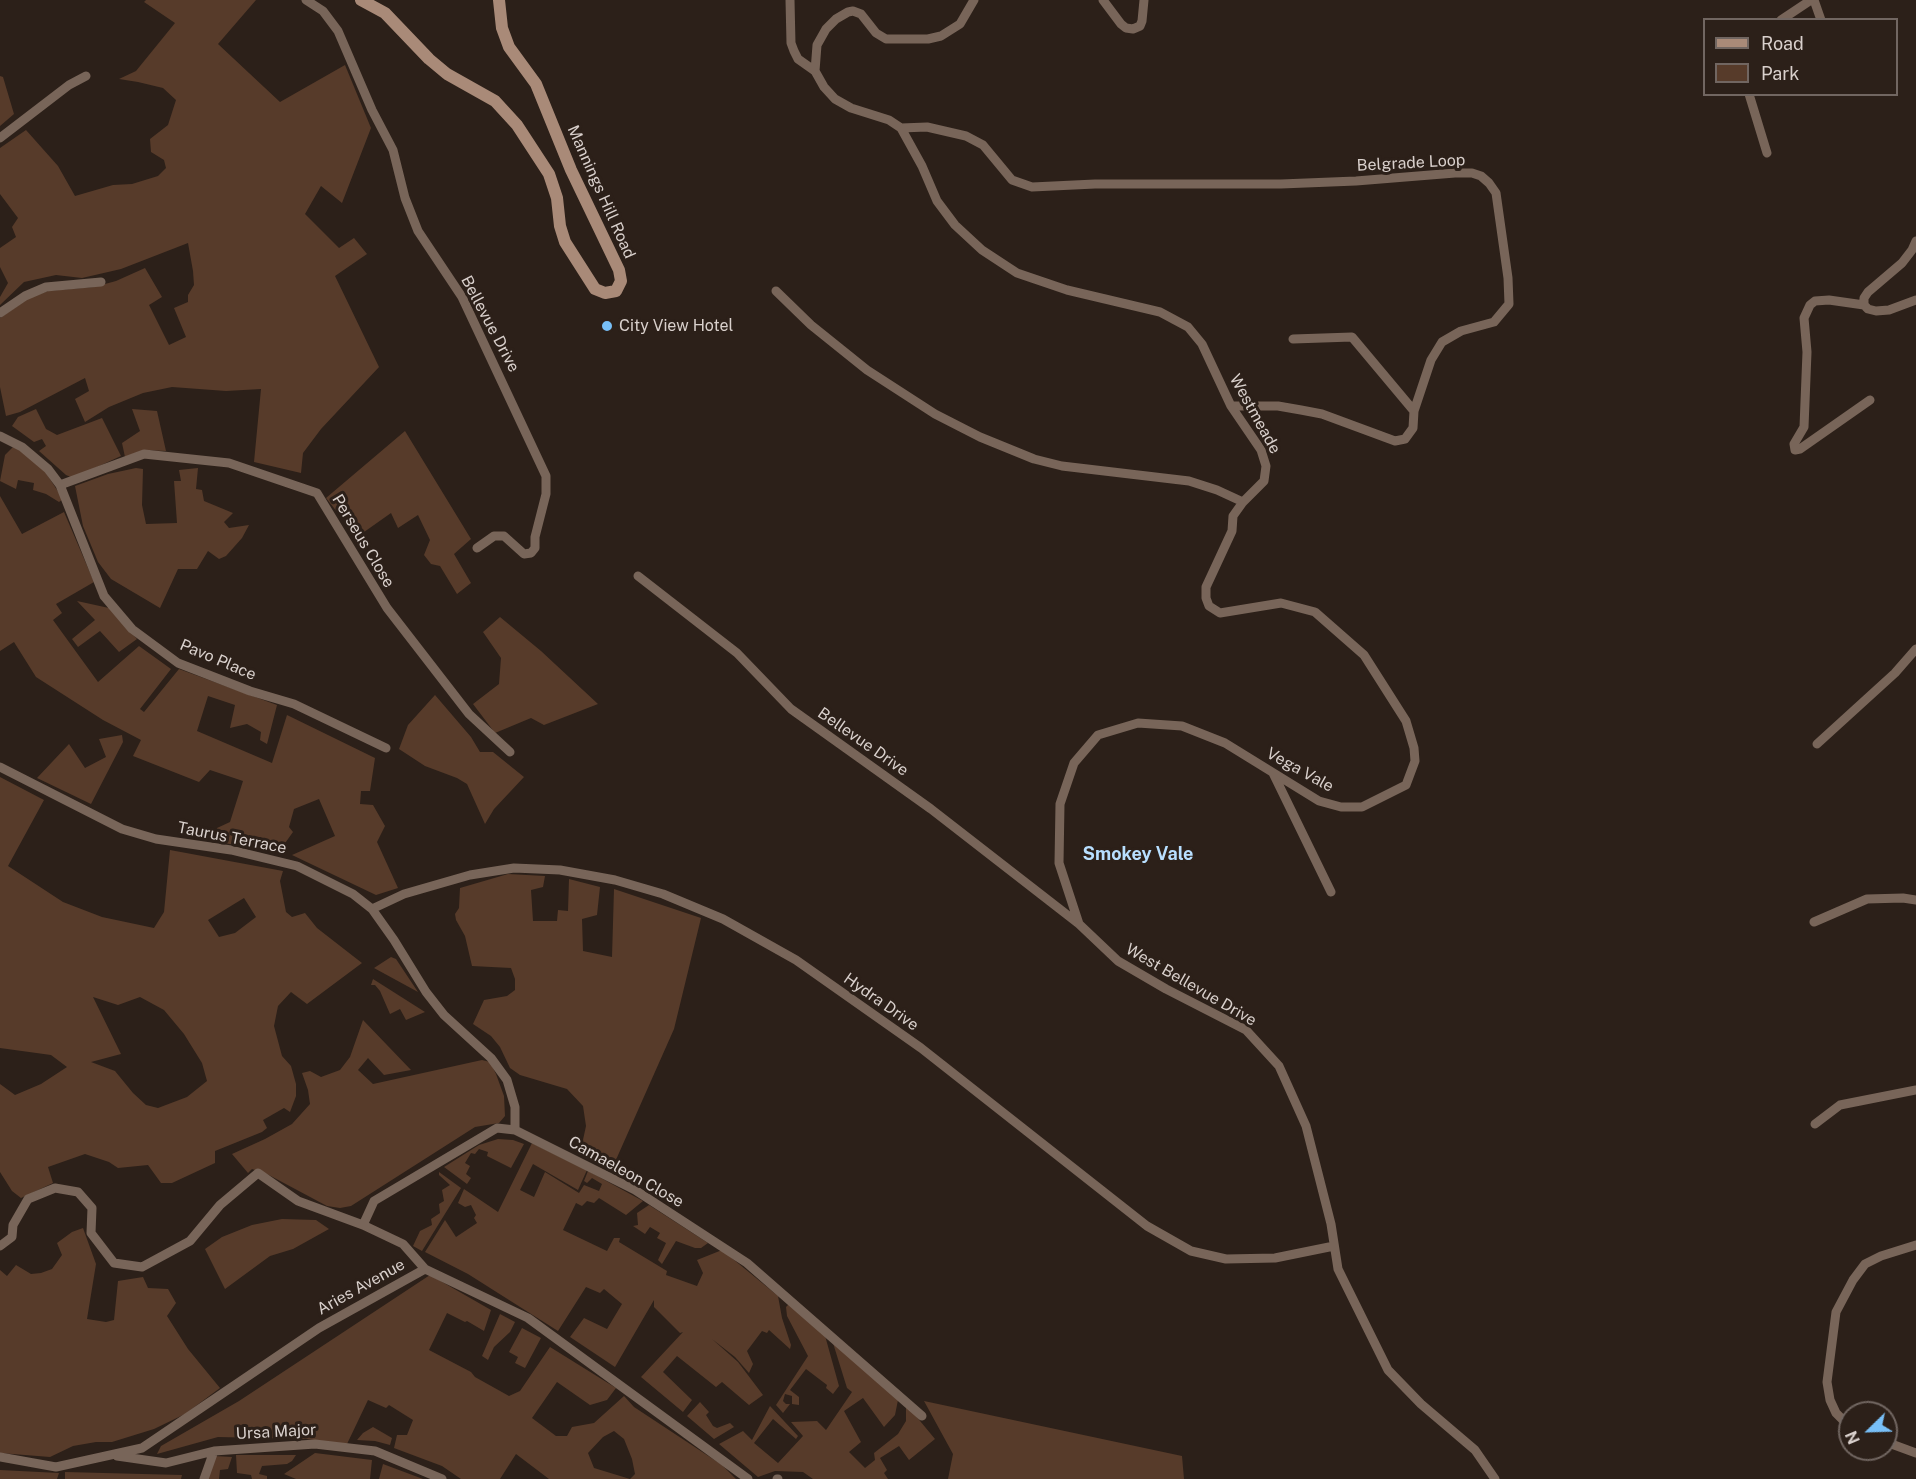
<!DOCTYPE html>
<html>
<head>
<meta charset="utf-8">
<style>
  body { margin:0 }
  #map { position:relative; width:1916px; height:1479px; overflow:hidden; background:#2c2019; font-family:"Public Sans",sans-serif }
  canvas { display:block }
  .legend { position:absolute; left:1703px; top:18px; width:195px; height:78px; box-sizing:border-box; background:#2c2019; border:2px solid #716661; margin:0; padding:8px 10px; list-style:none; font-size:18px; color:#d9d0cc }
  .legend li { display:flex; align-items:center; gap:12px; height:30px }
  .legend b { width:30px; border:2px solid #716661 }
  .north { position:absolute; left:1838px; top:1401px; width:60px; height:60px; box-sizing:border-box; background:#2c2019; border:2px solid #716661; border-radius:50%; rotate:247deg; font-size:16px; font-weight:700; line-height:24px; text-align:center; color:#d9d0cc }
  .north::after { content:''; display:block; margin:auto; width:21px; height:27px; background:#78bff7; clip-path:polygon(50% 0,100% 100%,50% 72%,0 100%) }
</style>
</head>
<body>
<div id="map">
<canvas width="1916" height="1479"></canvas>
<ul class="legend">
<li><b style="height:8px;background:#a98a78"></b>Road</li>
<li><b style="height:16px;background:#573b2a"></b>Park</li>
</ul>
<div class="north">N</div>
</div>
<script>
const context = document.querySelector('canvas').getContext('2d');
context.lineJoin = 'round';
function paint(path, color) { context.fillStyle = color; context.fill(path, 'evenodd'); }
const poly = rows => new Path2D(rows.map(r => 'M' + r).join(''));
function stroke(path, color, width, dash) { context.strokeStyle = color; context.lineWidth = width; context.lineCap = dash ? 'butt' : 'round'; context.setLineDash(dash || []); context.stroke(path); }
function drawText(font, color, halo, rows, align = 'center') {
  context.font = font + ' "Public Sans",sans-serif'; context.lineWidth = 6; context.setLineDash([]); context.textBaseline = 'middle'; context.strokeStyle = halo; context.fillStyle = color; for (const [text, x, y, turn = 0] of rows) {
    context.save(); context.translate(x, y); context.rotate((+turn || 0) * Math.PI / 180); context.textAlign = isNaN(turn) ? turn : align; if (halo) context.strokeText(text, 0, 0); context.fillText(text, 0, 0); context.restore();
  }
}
const green = poly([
  [146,0,256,0,218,44,280,102,345,65,371,128,342,203,321,186,305,214,339,248,354,238,367,254,335,276,379,367,321,429,303,453,301,473,254,462,261,389,226,391,172,387,143,393,109,407,85,422,75,399,89,391,85,378,20,412,6,416,0,387,0,318,29,298,48,291,94,287,116,281,145,268,162,297,149,305,169,345,186,337,174,308,188,302,188,295,194,285,193,271,188,243,121,269,82,278,56,275,24,282,0,305,0,297,8,283,0,267,0,248,16,237,12,227,18,218,0,194,0,148,26,130,58,166,75,196,113,185,132,184,158,176,166,168,164,160,151,152,150,139,168,125,176,100,163,88,138,82,119,79,136,71,175,23,144,2],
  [0,76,3,77,14,114,0,126],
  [36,409,46,429,57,435,102,418,121,456,73,478,66,475,39,451,46,446,42,439,34,442,12,426,18,417],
  [132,409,157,411,166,451,144,450,125,457,122,443,140,431],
  [405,431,471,539,454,554,471,583,457,594,440,566,431,564,424,555,430,540,418,515,398,528,391,513,357,537,326,498],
  [13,447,19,449,42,467,63,499,59,502,46,494,33,490,34,483,18,480,16,489,0,481,5,455],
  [136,468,143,469,142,505,146,524,177,523,174,481,181,481,179,470,198,468,196,489,202,490,204,501,233,513,224,522,229,528,249,525,242,538,226,556,219,559,208,551,197,569,178,569,160,608,111,579,98,562,83,526,75,486,108,474],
  [0,496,22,534,64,512,94,582,56,604,62,613,53,620,98,682,139,646,171,669,140,709,144,712,179,669,277,705,267,744,260,740,261,732,247,724,230,728,235,705,208,696,197,731,272,763,287,715,375,758,370,791,361,791,360,804,373,805,385,826,377,842,398,888,376,895,292,855,335,836,319,799,294,809,289,827,293,832,278,853,214,841,217,828,230,822,243,781,210,770,199,782,133,756,141,740,103,720,36,677,14,642,0,651],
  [77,601,109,608,137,639,119,652,100,631,78,647,72,639,95,620],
  [500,617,541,651,598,704,544,725,531,718,495,733,473,704,499,684,501,658,483,632],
  [435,695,471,737,480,752,493,752,524,777,494,809,485,824,467,784,457,778,425,766,399,749,408,725],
  [122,735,123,742,91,804,37,778,69,744,85,768,106,757,99,739],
  [0,777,44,800,8,866,63,902,102,917,154,928,164,912,170,850,283,871,280,881,286,912,292,917,305,913,317,928,362,963,307,1004,291,992,278,1006,274,1026,282,1056,291,1066,296,1084,296,1096,290,1112,284,1108,263,1120,267,1128,262,1132,215,1151,215,1163,172,1183,161,1183,148,1165,118,1168,109,1162,85,1154,48,1167,53,1183,21,1198,12,1191,0,1172,0,1084,15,1095,41,1084,67,1067,51,1055,0,1048],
  [244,898,256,917,235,933,219,937,208,920],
  [93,997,118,1005,140,997,164,1010,184,1034,202,1063,207,1081,187,1097,158,1108,146,1105,133,1093,115,1071,91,1062,121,1054],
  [508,874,545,876,543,887,531,890,533,921,557,921,558,910,568,911,569,879,600,887,597,915,582,919,583,951,612,957,614,889,701,918,674,1029,615,1162,581,1149,586,1126,583,1106,567,1089,520,1075,510,1068,500,1047,491,1036,473,1024,484,1000,507,996,515,990,515,979,511,968,472,966,465,936,456,920,455,914,459,908,460,888],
  [391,957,396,959,418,992,374,968],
  [373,979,425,1012,406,1020,400,1009,390,1014,380,991,375,985,371,985],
  [363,1020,411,1070,384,1075,368,1058,358,1070,373,1084,482,1060,490,1062,496,1074,504,1096,505,1116,499,1123,475,1127,351,1206,340,1208,327,1206,267,1174,252,1169,248,1173,232,1154,265,1139,292,1124,310,1104,308,1090,302,1073,310,1071,321,1077,340,1070,350,1057],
  [498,1139,513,1140,524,1144,511,1168,487,1156,488,1152,479,1149,475,1154,471,1153,465,1163,470,1166,466,1174,471,1178,467,1184,444,1167,479,1145],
  [532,1143,587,1170,578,1190,533,1164,520,1190,534,1197,545,1172,579,1193,584,1185,599,1191,602,1184,592,1178,587,1183,584,1181,588,1171,643,1201,626,1215,599,1198,594,1203,587,1201,582,1206,576,1203,563,1230,607,1251,614,1238,620,1238,619,1242,667,1271,666,1275,697,1286,703,1273,697,1260,722,1250,778,1296,782,1318,791,1345,790,1349,769,1330,767,1333,762,1331,747,1351,753,1364,749,1373,735,1357,712,1339,738,1362,763,1395,749,1405,722,1382,716,1387,677,1356,663,1372,692,1400,683,1412,641,1377,683,1332,680,1333,654,1307,654,1300,615,1367,570,1337,584,1318,607,1329,622,1304,604,1289,600,1293,586,1287,558,1331,468,1274,425,1252,445,1220,456,1237,477,1223,474,1218,476,1215,471,1205,465,1207,458,1203,464,1189,498,1212],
  [439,1172,461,1188,422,1251,413,1246,420,1231,432,1225,431,1219,440,1213,439,1204,444,1201,442,1190,450,1185,439,1175],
  [649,1205,708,1243,701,1248,695,1248,676,1241,662,1264,658,1260,666,1243,657,1238,660,1233,650,1227,645,1234,633,1226,638,1225,637,1213],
  [282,1219,316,1220,329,1229,293,1249,270,1256,225,1289,205,1249,222,1237,252,1225],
  [83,1228,96,1264,87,1319,106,1322,114,1320,118,1281,143,1277,148,1288,168,1289,176,1303,167,1316,188,1349,220,1388,185,1414,154,1429,112,1442,96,1442,73,1446,50,1457,0,1453,0,1270,7,1276,16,1265,31,1274,41,1273,52,1269,62,1255,57,1243,72,1232],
  [430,1275,491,1310,484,1331,467,1321,465,1322,447,1313,429,1350,471,1372,475,1377,509,1396,520,1391,550,1347,616,1388,607,1400,590,1405,557,1382,532,1418,556,1436,567,1436,572,1427,594,1423,624,1396,634,1407,722,1465,736,1479,549,1479,516,1454,500,1479,461,1479,442,1466,394,1448,397,1435,407,1435,413,1420,389,1405,386,1408,368,1400,347,1444,306,1439,218,1437,157,1454,161,1446,239,1401],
  [614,1431,624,1439,632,1459,635,1474,630,1479,594,1468,588,1453,603,1437],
  [790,1303,824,1332,839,1386,833,1394,826,1388,827,1385,806,1369,790,1390,799,1397,799,1405,792,1404,792,1396,785,1394,783,1401,786,1404,790,1404,783,1413,776,1405,808,1356,787,1316,786,1307],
  [500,1314,515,1322,510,1332,494,1347,488,1360,482,1356],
  [522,1328,541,1338,525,1368,515,1363,518,1357,509,1352],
  [833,1343,898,1400,895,1415,884,1427,863,1398,844,1411,861,1442,849,1452,865,1468,875,1460,874,1453,898,1434,906,1421,906,1404,935,1439,909,1460,899,1446,880,1458,887,1470,884,1473,888,1479,813,1479,803,1472,775,1471,758,1477,719,1444,743,1431,752,1440,770,1406,798,1436,796,1439,773,1419,754,1443,778,1463,803,1436,791,1422,817,1421,826,1430,852,1392,847,1388],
  [924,1401,1182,1456,1184,1479,948,1479,953,1454],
  [700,1402,709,1412,706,1415,713,1426,717,1428,730,1423,734,1427,714,1439,687,1416],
  [373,1427,392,1438,390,1445,375,1441,357,1440,363,1433],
  [315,1453,372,1460,370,1479,296,1479,284,1474],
  [236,1455,296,1455,292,1461,287,1464,262,1466,259,1474,267,1476,267,1479,252,1479,251,1475,237,1473],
  [214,1456,232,1457,228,1469,220,1470,219,1479,207,1479],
  [383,1464,423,1479,379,1479],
  [0,1470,59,1473,57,1479,0,1479],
  [65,1472,182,1475,181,1479,65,1479]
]);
const minor = poly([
  [306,0,323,11,338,31,372,110,393,150,405,198,418,231,462,297,546,476,546,494,535,537,535,548,531,553,524,554,504,536,494,536,477,548],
  [790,0,791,43,794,51,798,59,815,71],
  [974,0,960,24,941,36,928,39,886,39,876,33,861,14,853,11,848,12,836,19,826,29,817,45,815,71,824,87,835,99,851,108,889,120,901,128,922,166,937,201,955,225,982,250,1017,273,1067,290,1160,312,1188,327,1202,344,1231,406,1261,450,1266,466,1264,481,1243,502,1233,516,1232,531,1206,587,1206,598,1209,606,1220,613,1281,603,1315,612,1364,655,1406,721,1414,748,1415,761,1406,785,1362,807,1341,807,1319,801,1225,743,1182,726,1138,723,1098,735,1074,763,1060,804,1059,863,1079,924],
  [1103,0,1121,24,1126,28,1133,29,1140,26,1142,21,1144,0],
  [1814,0,1821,20],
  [1781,20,1811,0],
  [1749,94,1767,153],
  [901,128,927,127,966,136,983,145,1012,180,1032,187,1095,184,1281,184,1356,181,1455,173,1472,173,1481,176,1489,183,1496,193,1508,278,1509,304,1494,322,1461,331,1442,342,1431,360,1414,411,1413,428,1405,439,1395,441,1322,414,1301,410,1278,406,1231,406],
  [0,138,69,85,86,76],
  [776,291,811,325,867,370,935,414,980,437,1034,459,1062,466,1189,481,1217,490,1243,502],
  [1864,305,1868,309,1876,311,1889,310,1916,300],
  [0,313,25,296,46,287,101,282],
  [1293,339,1352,337,1414,411],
  [1870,400,1800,449,1795,450,1794,444,1804,427,1807,352,1804,318,1810,305,1815,301,1829,300,1864,305,1864,298,1868,292,1902,263,1912,250,1916,241],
  [0,436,22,447,48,469,60,485,104,596,132,629,178,663,250,691,294,704,386,748],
  [60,485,144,454,229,463,317,493,387,608,469,714,510,752],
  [638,576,737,653,791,709,931,809,1079,924,1118,961,1166,989,1246,1030,1279,1066,1306,1126,1331,1224,1338,1269,1388,1370,1421,1404,1475,1450,1495,1479],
  [1817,744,1895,673,1916,649],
  [0,767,122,829,156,839,231,850,297,866,353,894,372,909,394,940,426,992,444,1015,491,1058,507,1080,515,1107,515,1130],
  [1273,773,1331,892],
  [372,909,404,894,470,875,514,868,560,870,615,880,663,894,723,919,796,960,921,1048,1147,1226,1191,1251,1226,1259,1275,1258,1334,1246],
  [1814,922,1867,899,1903,898,1916,900],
  [1815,1124,1840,1105,1916,1090],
  [0,1246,12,1237,13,1225,28,1199,55,1188,78,1192,92,1208,91,1233,114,1263,142,1267,190,1241,220,1205,258,1173,298,1201,363,1225],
  [425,1269,403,1244,363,1225,374,1201,497,1128,515,1130,635,1190,747,1263,922,1416],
  [1850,1427,1836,1413,1830,1400,1827,1382,1836,1312,1853,1280,1865,1264,1881,1256,1916,1245],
  [1886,1442,1916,1453],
  [117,1456,166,1463,214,1451,315,1444,375,1451,442,1479],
  [0,1457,56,1467,142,1448,319,1328,425,1269,528,1318,748,1479],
  [204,1479,214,1451],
  [777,1479,778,1479]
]);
const secondary = poly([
  [361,0,385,13,429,59,447,74,495,101,517,125,549,174,557,198,560,226,565,242,595,289,605,293,616,291,621,281,619,270,571,170,536,84,509,47,502,28,499,0]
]);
const markers = [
  [607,326,6,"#78bff7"]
];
const streetNames = [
  ["Belgrade Loop",1411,163,-3],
  ["Mannings Hill Road",601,192,66],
  ["Bellevue Drive",490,324,62],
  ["Westmeade",1255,414,61],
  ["Perseus Close",363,541,59],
  ["Pavo Place",218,660,23],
  ["Bellevue Drive",863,742,35],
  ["Vega Vale",1300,770,29],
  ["Taurus Terrace",232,838,11],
  ["West Bellevue Drive",1191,985,30],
  ["Hydra Drive",881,1002,35],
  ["Camaeleon Close",626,1172,29],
  ["Aries Avenue",361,1287,-29],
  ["Ursa Major",276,1432,-3]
];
const poiNames = [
  ["City View Hotel",619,326]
];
const neighbourhoodNames = [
  ["Smokey Vale",1138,854]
];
paint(green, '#573b2a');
stroke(minor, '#786559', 9);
stroke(secondary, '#a98a78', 12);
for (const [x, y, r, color] of markers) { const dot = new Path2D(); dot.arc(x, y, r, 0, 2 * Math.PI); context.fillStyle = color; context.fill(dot); stroke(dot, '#2c2019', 2); }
drawText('16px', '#d9d0cc', '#2c2019', streetNames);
drawText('16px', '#d9d0cc', '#2c2019', poiNames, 'left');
drawText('bold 18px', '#b8dfff', '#2c2019', neighbourhoodNames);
</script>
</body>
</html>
